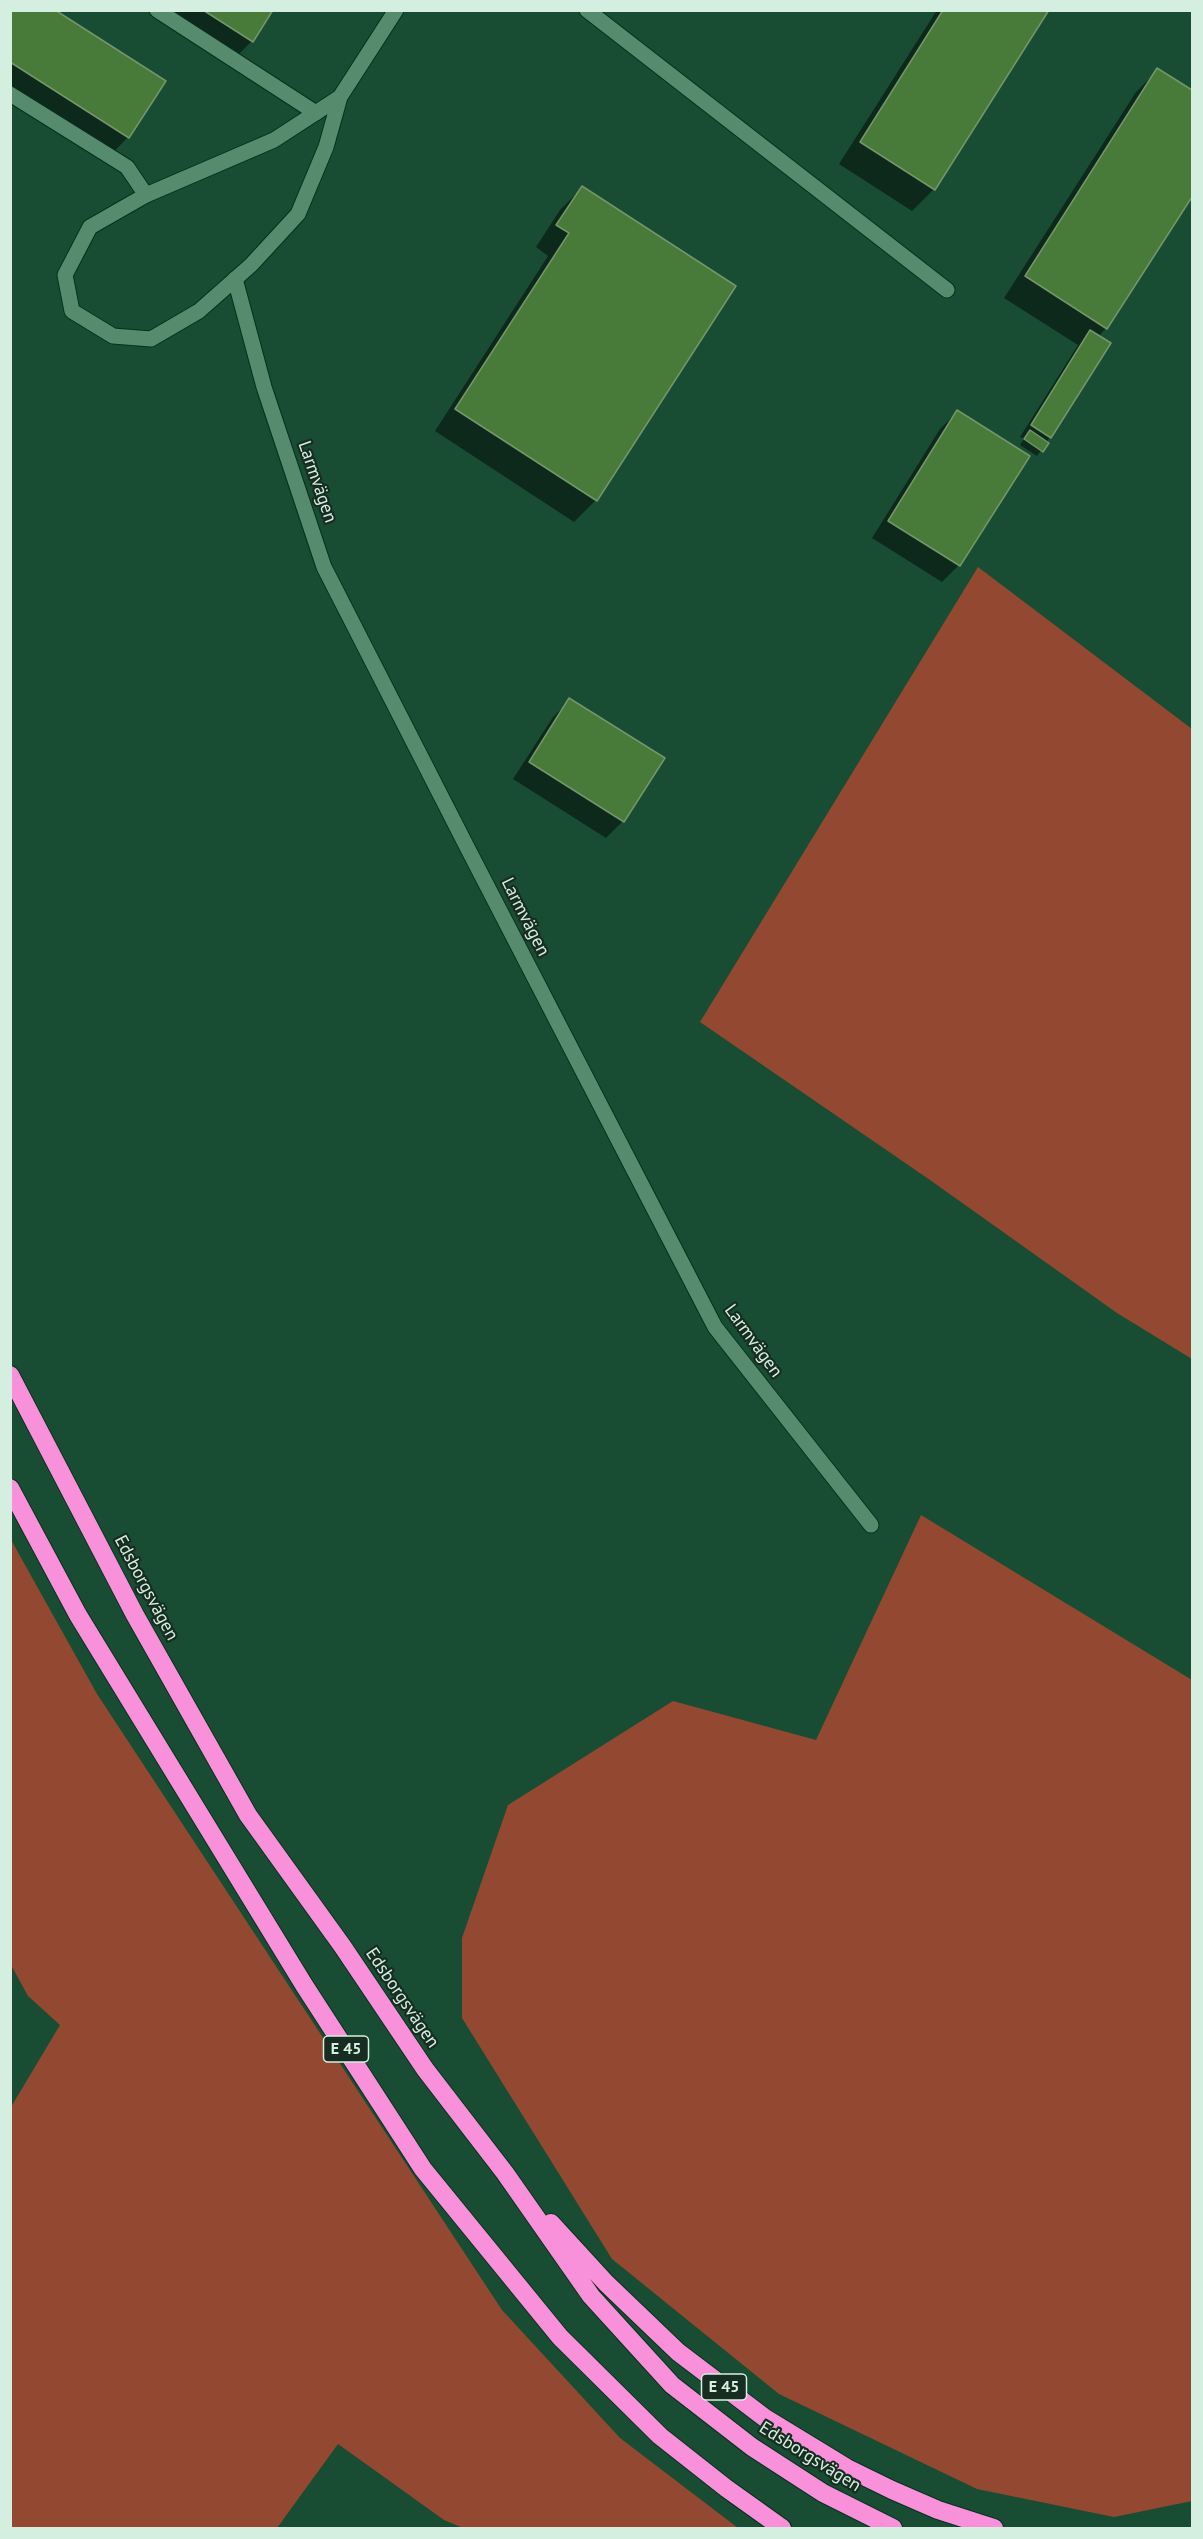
<!DOCTYPE html>
<html>
<head>
<meta charset="utf-8">
<style>
  body { margin:0 }
  #map { position:relative; width:1203px; height:2539px; overflow:hidden; background:#184d33; font-family:"PT Sans",sans-serif }
  canvas { display:block }
  .frame { position:absolute; inset:0; border:12px solid #d4efdf; pointer-events:none }
</style>
</head>
<body>
<div id="map">
<canvas width="1203" height="2539"></canvas>
<div class="frame"></div>
</div>
<script>
const context = document.querySelector('canvas').getContext('2d');
context.lineJoin = 'round';
function paint(path, color) { context.fillStyle = color; context.fill(path, 'evenodd'); }
const poly = rows => new Path2D(rows.map(r => 'M' + r).join(''));
function stroke(path, color, width, dash) { context.strokeStyle = color; context.lineWidth = width; context.lineCap = dash ? 'butt' : 'round'; context.setLineDash(dash || []); context.stroke(path); }
function drawText(font, color, halo, rows, align = 'center') {
  context.font = font + ' "PT Sans",sans-serif'; context.lineWidth = 4.5; context.setLineDash([]); context.textBaseline = 'middle'; context.strokeStyle = halo; context.fillStyle = color; for (const [text, x, y, turn = 0] of rows) {
    context.save(); context.translate(x, y); context.rotate((+turn || 0) * Math.PI / 180); context.textAlign = isNaN(turn) ? turn : align; if (halo) context.strokeText(text, 0, 0); context.fillText(text, 0, 0); context.restore();
  }
}
const green = poly([
  [978,567,1192,729,1192,1359,1117,1313,930,1180,700,1022],
  [921,1515,1192,1680,1192,2501,1114,2517,977,2489,779,2394,612,2259,462,2018,462,1938,508,1805,673,1701,816,1740],
  [10,1538,97,1694,502,2310,620,2438,738,2528,463,2528,444,2520,338,2444,277,2528,11,2528,11,2107,60,2025,28,1996,11,1965]
]);
const shadow = poly([
  [10,10,128,137,107,159,10,97],
  [147,10,271,10,252,41,230,63],
  [937,10,1048,10,934,189,912,211,839,164],
  [1158,70,1192,92,1192,194,1106,328,1098,337,1050,437,1037,456,1020,445,1024,439,1020,437,1078,345,1004,298,1136,92],
  [582,188,596,500,574,522,435,431,548,256,536,247,560,210],
  [957,412,959,565,942,582,872,538,940,429],
  [570,700,623,821,606,838,513,779,553,717]
]);
const building = poly([
  [10,10,55,10,166,81,129,138,10,62,10,10],
  [203,10,273,10,253,42,203,10],
  [943,10,1049,10,935,190,860,142,943,10],
  [1157,68,1192,90,1192,197,1107,329,1025,276,1157,68],
  [582,186,736,286,597,501,455,409,569,233,556,225,582,186],
  [1090,330,1111,343,1051,438,1031,425,1090,330],
  [957,410,1030,456,960,566,888,521,957,410],
  [1030,430,1049,443,1043,452,1024,439,1030,430],
  [569,698,665,758,624,822,529,762,569,698]
]);
const lane = poly([
  [157,10,316,113],
  [587,10,947,290],
  [10,94,127,167,146,195],
  [235,279,264,387,324,567,468,849,715,1327,871,1525]
]);
const street = poly([
  [340,97,274,140,146,195,90,227,65,275,72,311,113,336,151,339,199,311,251,265,298,214,326,147,340,97,396,10]
]);
const highway = poly([
  [10,1375,135,1615,248,1815,343,1947,425,2069,505,2173,591,2296,672,2385,752,2447,823,2493,893,2528],
  [10,1488,78,1615,304,1985,423,2169,560,2337,660,2436,726,2488,782,2528],
  [551,2223,606,2283,678,2352,765,2418,847,2468,892,2490,938,2510,994,2528]
]);
const shields = [
  [346,2049,45],
  [724,2387,45]
];
const shieldNames = [
  ["E 45",346,2049],
  ["E 45",724,2387]
];
const streetNames = [
  ["Larmvägen",317,482,71],
  ["Larmvägen",525,917,63],
  ["Larmvägen",753,1341,54],
  ["Edsborgsvägen",146,1588,62],
  ["Edsborgsvägen",402,1998,56],
  ["Edsborgsvägen",810,2457,32]
];
paint(green, '#934931');
paint(shadow, '#0007');
paint(building, '#487a39');
stroke(building, '#75956b', 1.5);
stroke(lane, '#07301d', 17);
stroke(street, '#07301d', 17);
stroke(highway, '#07301d', 20);
stroke(lane, '#578b6e', 15);
stroke(street, '#578b6e', 15);
stroke(highway, '#f890da', 18);
for (const [x, y, w] of shields) { const box = new Path2D(); box.roundRect(x - w / 2, y - 13, w, 26, 4.5); context.fillStyle = '#182d22'; context.fill(box); stroke(box, '#d4efdf', 1.5); }
drawText('bold 16px', '#d4efdf', null, shieldNames);
drawText('18px', '#d4efdf', '#182d22', streetNames);
</script>
</body>
</html>
